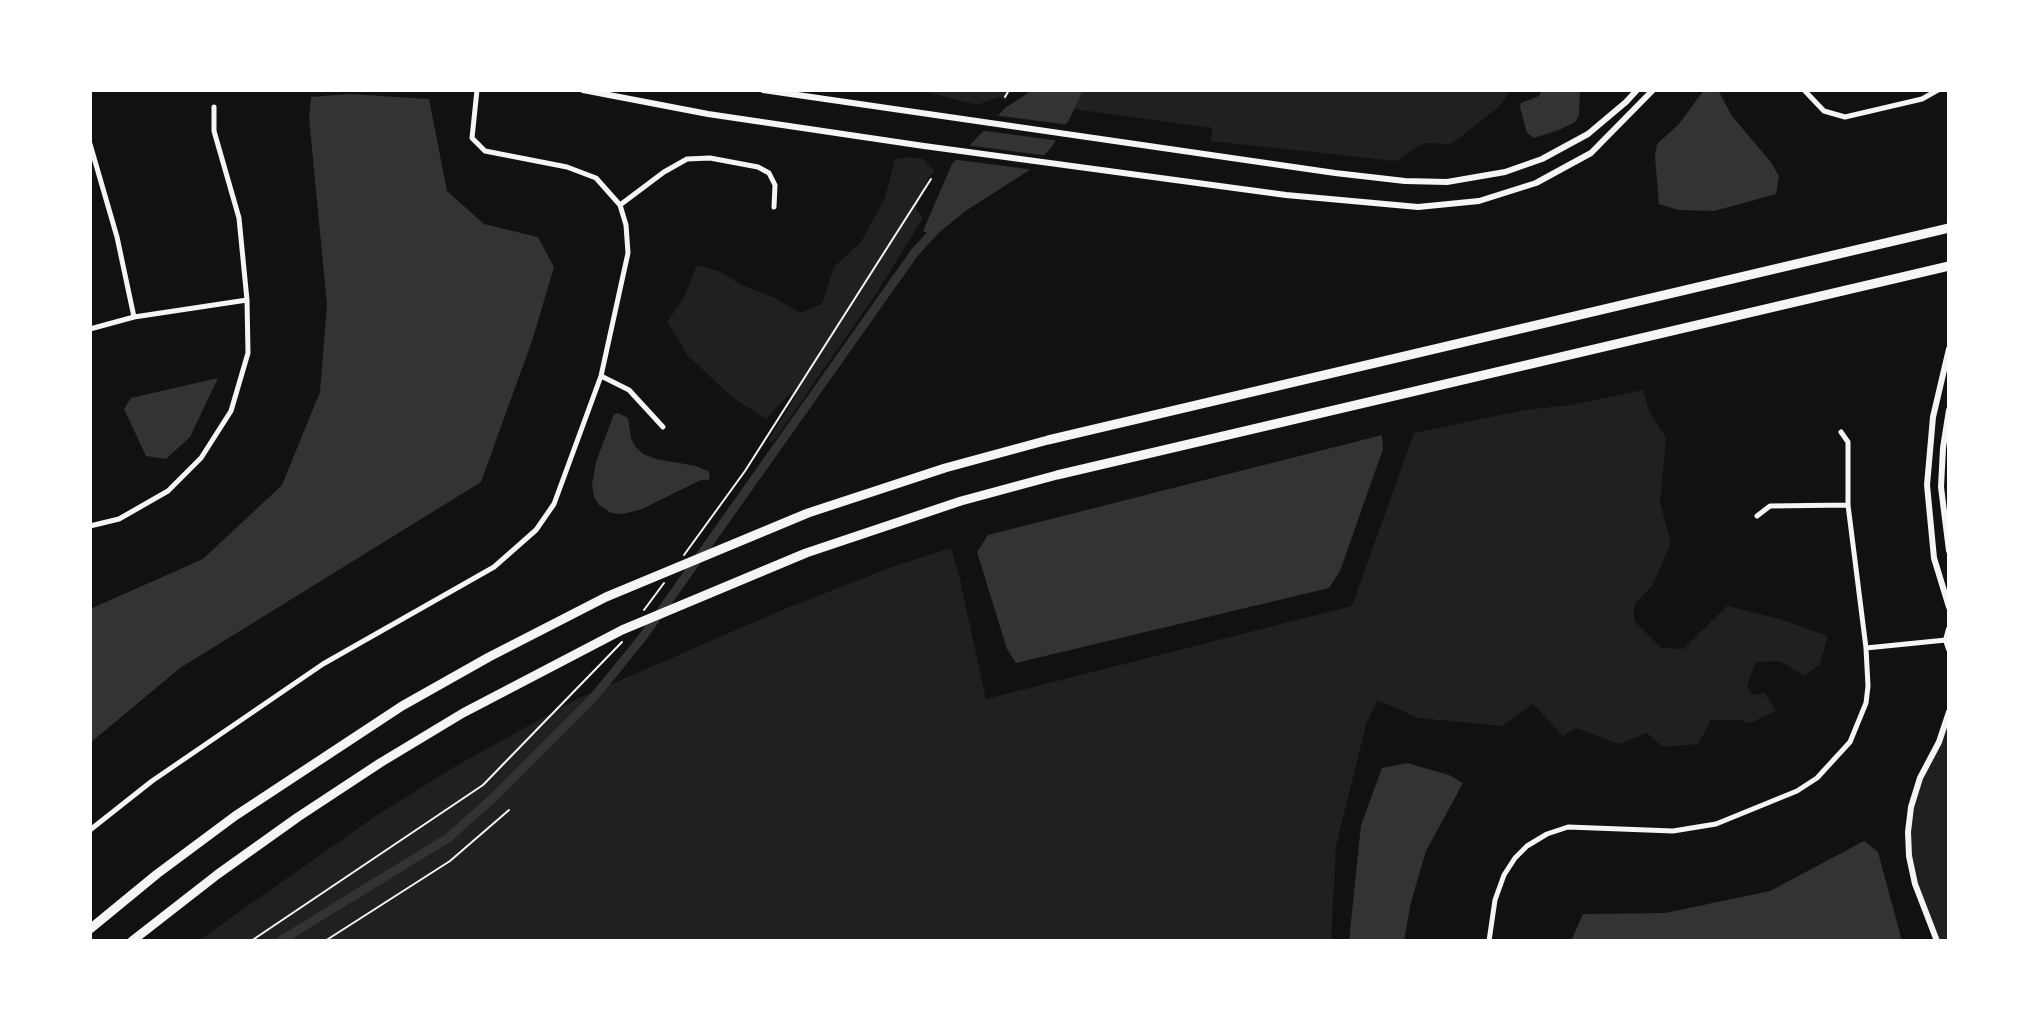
<!DOCTYPE html>
<html>
<head>
<meta charset="utf-8">
<style>
  body { margin:0 }
  #map { position:relative; width:2039px; height:1031px; overflow:hidden; background:#111; font-family:"Asap Condensed",sans-serif }
  canvas { display:block }
  .frame { position:absolute; inset:0; border:92px solid #fff; pointer-events:none }
</style>
</head>
<body>
<div id="map">
<canvas width="2039" height="1031"></canvas>
<div class="frame"></div>
</div>
<script>
const context = document.querySelector('canvas').getContext('2d');
context.lineJoin = 'round';
function paint(path, color) { context.fillStyle = color; context.fill(path, 'evenodd'); }
const poly = rows => new Path2D(rows.map(r => 'M' + r).join(''));
function stroke(path, color, width, dash) { context.strokeStyle = color; context.lineWidth = width; context.lineCap = dash ? 'butt' : 'round'; context.setLineDash(dash || []); context.stroke(path); }
const green = poly([
  [920,90,1007,90,1006,101,999,97,977,105],
  [1028,90,1511,90,1498,108,1451,144,1423,143,1396,161,1211,141,1212,128,1022,102],
  [909,157,923,159,935,171,928,179,916,209,923,218,876,294,773,442,768,441,796,395,791,393,766,419,732,397,688,356,667,322,684,298,697,265,719,271,744,286,775,298,800,313,822,304,834,267,861,242,885,198,895,159],
  [1643,390,1649,411,1666,438,1660,503,1671,543,1652,586,1634,604,1634,621,1661,648,1683,649,1727,606,1780,619,1828,636,1820,664,1804,676,1780,661,1756,662,1747,686,1753,695,1765,693,1776,711,1750,723,1739,720,1711,720,1698,744,1663,747,1647,733,1619,744,1576,728,1563,736,1533,704,1502,726,1418,718,1377,700,1366,725,1336,846,1331,941,198,941,377,815,456,766,575,700,782,610,889,568,951,548,960,580,986,699,1352,606,1414,433,1525,410,1571,405],
  [1949,712,1949,941,1937,941,1915,884,1908,832,1920,778]
]);
const water = poly([
  [1033,90,1083,90,1070,118,1051,148,1028,171,967,210,937,234,931,235,923,231,952,164,1005,108],
  [1542,90,1580,90,1579,115,1575,122,1559,130,1534,138,1527,133,1520,107,1521,103,1539,96],
  [1704,90,1718,90,1732,116,1770,161,1779,176,1776,194,1714,211,1678,210,1659,204,1655,157,1657,144,1679,124],
  [348,94,429,99,447,191,484,224,538,237,554,267,533,338,481,482,180,668,90,743,90,609,203,559,282,485,320,392,327,305,309,118,311,97],
  [218,378,190,437,166,459,146,456,124,409,131,398],
  [618,413,628,418,631,438,635,446,643,454,656,459,696,466,708,471,710,475,709,480,701,480,642,509,623,514,611,513,599,505,594,497,592,485,596,462,614,414],
  [1382,435,1383,449,1340,571,1329,588,1016,663,1007,649,977,552,988,535],
  [1407,763,1449,775,1463,783,1426,851,1411,902,1404,941,1349,941,1361,825,1382,768],
  [1864,841,1878,852,1902,941,1571,941,1583,914,1665,913,1770,891]
]);
const pier = poly([
  [993,115,1070,125,1060,141,979,130],
  [965,145,1049,156,1035,170,951,159]
]);
const canal = poly([
  [280,941,448,838,494,797,594,697,642,638,915,252,939,226]
]);
const path = poly([
  [1005,97,1009,90],
  [684,555,745,471,931,179],
  [644,610,664,583],
  [251,941,483,785,622,642],
  [325,941,450,861,509,810]
]);
const minor = poly([
  [1804,90,1824,111,1845,117,1922,99,1938,90],
  [90,144,117,237,134,317],
  [620,205,664,172,687,159,710,158,758,167,769,173,775,185,774,207],
  [90,329,134,317,247,300],
  [601,376,629,390,663,427],
  [1757,516,1770,506,1848,505],
  [90,526,119,519,168,491,201,458,231,411,248,353,247,300,239,218,214,131,214,107],
  [1866,648,1946,640],
  [90,830,152,781,323,664,494,567,536,530,554,504,601,376,628,253,626,225,620,205,596,178,567,167,485,151,472,138,477,90],
  [1489,941,1495,900,1504,875,1515,858,1527,846,1547,834,1568,827,1673,831,1716,824,1797,791,1817,778,1850,742,1866,703,1868,686,1866,648,1848,505,1848,442,1841,432]
]);
const tertiary = poly([
  [583,90,708,114,924,146,1286,195,1418,207,1479,201,1536,183,1591,153,1653,90],
  [763,90,1335,173,1405,181,1447,182,1505,172,1542,159,1588,134,1626,102,1637,90],
  [1949,349,1933,417,1927,485,1934,558,1949,607],
  [1949,410,1943,448,1941,487,1949,551],
  [1949,629,1946,640,1949,649],
  [1937,941,1915,884,1909,856,1908,832,1911,807,1920,778,1939,742,1949,712]
]);
const motorway = poly([
  [90,929,157,874,235,816,402,706,489,657,606,597,808,513,945,468,1048,440,1949,228],
  [132,941,218,874,298,817,380,763,463,713,622,630,806,553,961,501,1057,475,1949,266]
]);
paint(green, '#202020');
paint(water, '#333');
paint(pier, '#111');
stroke(canal, '#333', 9);
stroke(path, '#f5f5f5', 2);
stroke(minor, '#f5f5f5', 5);
stroke(tertiary, '#f5f5f5', 6);
stroke(motorway, '#f5f5f5', 9);
</script>
</body>
</html>
